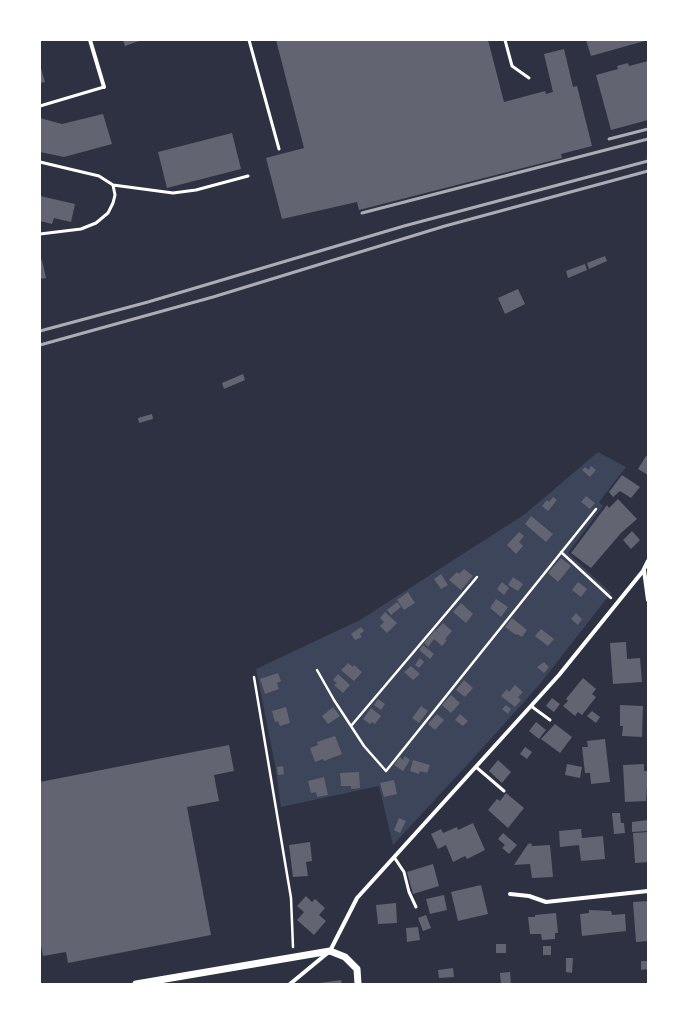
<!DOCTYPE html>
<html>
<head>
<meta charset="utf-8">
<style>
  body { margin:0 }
  #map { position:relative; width:688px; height:1024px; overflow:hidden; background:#2d3142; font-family:"Fira Sans",sans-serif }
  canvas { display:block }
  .frame { position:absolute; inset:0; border:41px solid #fff; pointer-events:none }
</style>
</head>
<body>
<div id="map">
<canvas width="688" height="1024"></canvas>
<div class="frame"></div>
</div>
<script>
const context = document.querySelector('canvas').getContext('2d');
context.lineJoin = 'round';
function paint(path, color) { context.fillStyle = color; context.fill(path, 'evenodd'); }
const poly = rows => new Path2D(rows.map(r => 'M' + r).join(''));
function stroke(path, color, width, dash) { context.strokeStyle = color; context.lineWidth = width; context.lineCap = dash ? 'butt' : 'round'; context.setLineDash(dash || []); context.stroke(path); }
const green = poly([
  [598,452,626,467,599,502,603,506,568,553,611,593,540,684,480,751,393,845,379,786,281,807,275,765,256,669,360,620,525,514]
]);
const building = poly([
  [123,40,139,40,139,41,125,46],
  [276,40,488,40,504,102,545,91,546,94,553,92,544,54,564,49,573,87,577,86,592,146,561,154,562,158,359,210,357,202,282,219,266,158,304,148],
  [586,40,648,40,591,56],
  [648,61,648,120,611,130,596,75,618,69,617,66,628,63,629,66],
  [40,65,45,82,40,83],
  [103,114,112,144,64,157,40,152,40,118,62,124],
  [232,133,241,169,167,188,158,152],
  [40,196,75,204,71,222,54,218,52,224,40,221],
  [605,256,607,261,589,269,587,263],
  [42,260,46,278,40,279,40,261],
  [585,264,587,270,568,278,566,271],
  [518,289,525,304,505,314,498,298],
  [243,374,245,380,224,389,222,383],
  [152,414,153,419,139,423,138,418],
  [646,456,648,457,648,475,638,469],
  [591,466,596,470,590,477,582,470,585,467,589,470],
  [622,475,640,487,631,498,620,491,613,497,609,492],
  [586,496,595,503,590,509,581,502],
  [553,497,557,500,548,511,542,506,547,500,549,502],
  [618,499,637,519,621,533,591,568,571,553,607,505,609,508],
  [531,516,553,534,546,542,525,524],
  [632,531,640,540,631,549,623,540],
  [519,532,524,536,519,542,523,546,516,554,507,545],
  [561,558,571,566,558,582,548,573],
  [464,569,473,576,461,590,449,580,457,572,459,574],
  [441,574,448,585,441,589,434,579],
  [513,577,523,584,518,591,508,585],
  [502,582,509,588,504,595,497,589],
  [578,582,587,589,581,597,572,590],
  [408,592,415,603,404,610,397,600],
  [496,599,508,607,501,617,490,608],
  [397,602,401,607,391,615,387,610],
  [461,603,473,614,466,623,453,612],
  [385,612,397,623,387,633,380,626,384,622,380,618],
  [576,613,582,619,578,625,571,619],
  [512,618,527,630,522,637,517,634,516,635,505,627],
  [443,623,452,631,445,639,447,640,442,646,434,639,428,647,424,643,435,630,441,635,436,630],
  [361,627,364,631,360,634,362,637,355,640,351,634],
  [541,629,554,639,548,646,535,636],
  [626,642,627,659,640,658,642,682,613,684,610,643],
  [423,645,434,654,430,659,419,650],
  [420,658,424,662,419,668,415,665],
  [544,662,549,667,544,673,537,667],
  [348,663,353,667,354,665,362,672,354,681,341,670],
  [411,666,420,674,413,680,404,672],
  [278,673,281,681,277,683,279,689,265,694,260,679],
  [338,674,350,685,343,693,334,685,337,683,333,680],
  [583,678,596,689,592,694,596,697,582,715,578,712,575,716,563,706,568,701,566,699],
  [464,680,473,688,465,697,456,690],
  [515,685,523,692,518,697,521,700,515,707,501,696,507,689,509,692],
  [451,695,460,703,451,713,442,705],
  [552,698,560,704,554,712,546,706],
  [378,699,385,704,381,710,374,705],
  [506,705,511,709,508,714,502,709],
  [620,705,643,706,642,737,622,736,623,726,620,726],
  [421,706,428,711,419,723,412,718],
  [286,707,290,723,280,726,278,721,275,722,272,711],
  [333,707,340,716,328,724,322,716],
  [371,708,381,716,375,724,372,722,370,724,363,719],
  [592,711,600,717,596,723,587,716],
  [437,714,444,720,435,730,428,724],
  [460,714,468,721,463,726,455,720],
  [536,722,546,730,539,739,529,731],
  [555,724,572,737,560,753,541,739],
  [335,736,342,754,324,761,323,759,315,762,310,748,318,745,317,742],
  [605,739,610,782,591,784,590,773,585,773,582,747,588,747,587,741],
  [229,745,234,771,214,775,219,801,187,807,211,935,68,963,66,952,43,956,40,940,40,782],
  [525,747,532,752,527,759,520,754],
  [405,756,410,760,403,771,394,765,400,757,403,760],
  [413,760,430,765,427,773,420,771,419,774,410,771],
  [498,760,511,772,502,783,489,771],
  [567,764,582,767,580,778,565,775],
  [644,764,644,771,648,771,646,801,625,802,623,765],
  [283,766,284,774,278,775,277,767],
  [359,772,360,788,351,789,351,786,341,786,340,773],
  [324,777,328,795,317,797,316,792,311,793,308,781],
  [394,780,397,794,384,797,380,783],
  [506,793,524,808,508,828,488,810,497,799,500,801],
  [612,813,620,813,621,823,624,823,625,833,614,834],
  [399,818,406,821,400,833,394,830],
  [648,820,648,831,632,832,632,822],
  [473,823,485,850,467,859,465,856,453,862,446,845,438,849,431,834,441,829,443,833,457,827,458,830],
  [581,829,582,838,603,836,605,859,581,861,579,845,560,847,559,831],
  [648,832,648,862,635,863,633,833],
  [503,833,517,845,509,854,502,848,505,845,498,839],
  [310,842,312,861,306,862,308,876,293,877,289,845],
  [531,843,532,846,550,845,553,877,532,878,530,864,514,865,528,844],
  [433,864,439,886,413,894,407,872],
  [481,885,488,914,458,921,451,892],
  [444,895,447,910,430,914,426,899],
  [306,896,312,902,315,899,325,908,319,915,326,921,314,935,297,920,304,912,297,906],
  [648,901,648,941,636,942,633,902],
  [396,903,397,923,378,924,376,905],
  [589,910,611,911,612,915,625,914,626,931,582,936,580,914,589,913],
  [556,913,558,933,555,933,555,939,542,940,541,934,530,934,528,917,535,917,535,915],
  [426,915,431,928,423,931,418,918],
  [418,927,420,940,407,942,406,928],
  [496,944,506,944,506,953,496,953],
  [543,946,551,946,551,955,543,955],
  [566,958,573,958,572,973,566,972],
  [641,961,648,961,648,969,641,970],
  [453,968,454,977,439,978,438,970],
  [510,972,511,984,501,984,500,973],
  [341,980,342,984,319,984,319,983]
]);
const path = poly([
  [561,552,611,598],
  [317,670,334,700,364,746,386,771,596,509],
  [254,677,291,898,293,947],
  [351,726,477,577]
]);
const service = poly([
  [249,40,279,149],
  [505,40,512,66,529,78],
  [40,106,104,87],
  [40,162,99,176,113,185,173,193,196,190,248,176],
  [40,234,81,229,96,223,108,213,113,203,115,195,113,185],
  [531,706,550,720],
  [476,767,504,791],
  [394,857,404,872,409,892,416,907]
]);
const minor = poly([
  [90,40,104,87],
  [644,570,648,600],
  [510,894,529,896,546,902,648,891],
  [290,984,330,951,357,898,559,675,643,571,648,561]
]);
const tertiary = poly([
  [136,984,330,951,345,957,357,969,358,984]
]);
const rail = poly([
  [609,139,648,129],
  [362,213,648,139],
  [40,331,148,302,404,226,648,161],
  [40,345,213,297,445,226,648,171]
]);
paint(green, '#3c4559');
paint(building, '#626471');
stroke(path, '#fff', 2.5);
stroke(service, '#fff', 3);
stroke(minor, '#fff', 4);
stroke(tertiary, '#fff', 7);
stroke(rail, '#abadb3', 3);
</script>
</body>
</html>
